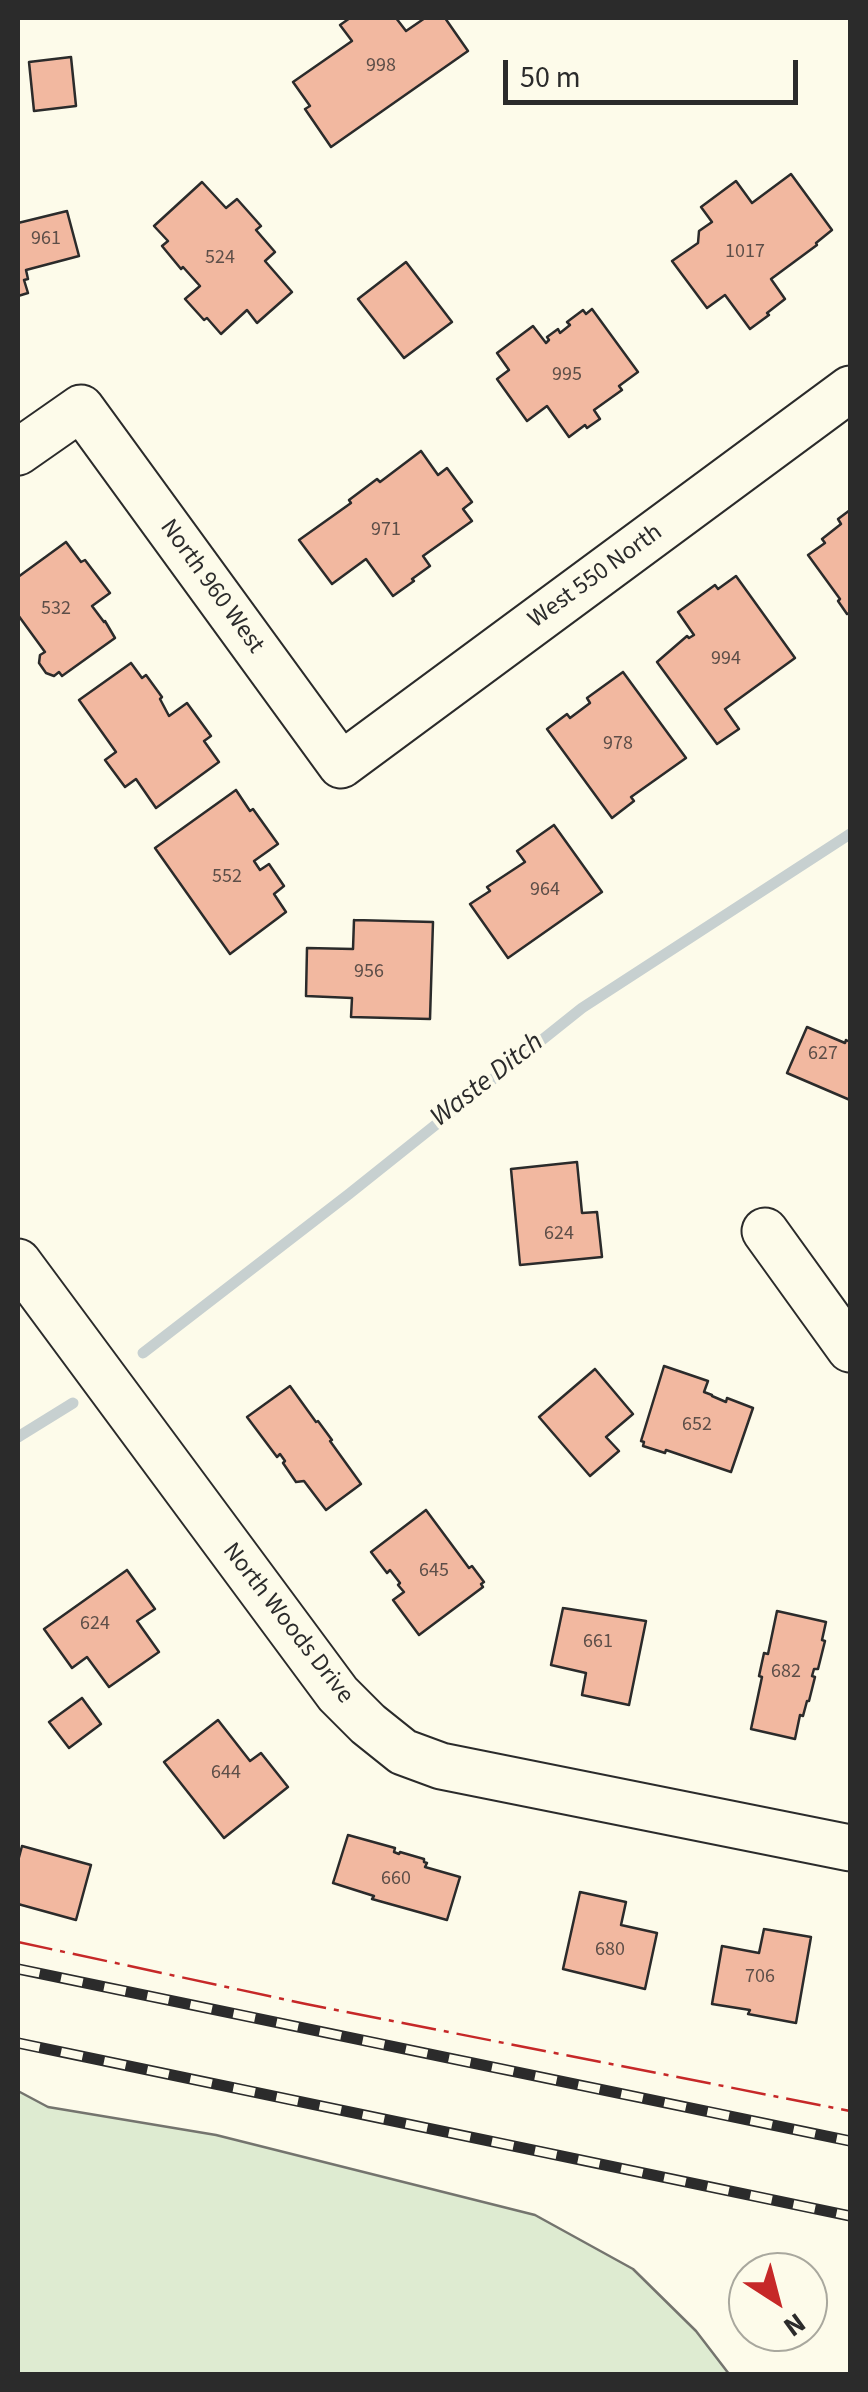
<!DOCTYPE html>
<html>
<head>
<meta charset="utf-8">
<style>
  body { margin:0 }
  #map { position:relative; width:868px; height:2392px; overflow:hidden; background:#fdfbea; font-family:"Source Sans 3",sans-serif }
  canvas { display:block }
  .frame { position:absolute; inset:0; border:20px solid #2b2b2b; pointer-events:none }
  .north { position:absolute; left:728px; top:2252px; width:100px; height:100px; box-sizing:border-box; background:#fdfbea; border:2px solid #a9a89e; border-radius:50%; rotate:144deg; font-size:28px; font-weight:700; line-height:40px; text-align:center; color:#2b2b2b }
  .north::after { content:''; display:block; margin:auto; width:35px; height:45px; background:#c62828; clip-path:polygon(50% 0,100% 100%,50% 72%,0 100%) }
  .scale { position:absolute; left:503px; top:60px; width:295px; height:45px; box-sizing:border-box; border:5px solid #2b2b2b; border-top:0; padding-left:12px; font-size:30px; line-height:35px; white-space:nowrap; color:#2b2b2b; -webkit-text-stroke:8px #fdfbea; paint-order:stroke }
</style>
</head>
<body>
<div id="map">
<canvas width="868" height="2392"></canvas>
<div class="frame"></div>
<div class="north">N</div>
<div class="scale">50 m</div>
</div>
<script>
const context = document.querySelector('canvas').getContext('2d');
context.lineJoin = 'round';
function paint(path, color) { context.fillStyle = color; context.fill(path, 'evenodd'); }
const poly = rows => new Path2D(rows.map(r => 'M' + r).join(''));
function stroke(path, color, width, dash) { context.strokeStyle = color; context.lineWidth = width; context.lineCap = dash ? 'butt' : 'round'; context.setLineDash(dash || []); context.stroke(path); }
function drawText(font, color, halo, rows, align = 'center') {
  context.font = font + ' "Source Sans 3",sans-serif'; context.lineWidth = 8; context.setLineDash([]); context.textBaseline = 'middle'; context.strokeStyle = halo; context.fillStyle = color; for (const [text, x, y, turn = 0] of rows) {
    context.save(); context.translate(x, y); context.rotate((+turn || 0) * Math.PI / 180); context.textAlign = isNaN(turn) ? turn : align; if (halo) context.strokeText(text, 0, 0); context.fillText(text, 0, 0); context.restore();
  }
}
const green = poly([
  [18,2091,48,2107,216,2135,535,2215,633,2269,696,2331,729,2374,18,2374,18,2091]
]);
const stream = poly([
  [143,1353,349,1194,582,1008,850,834],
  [18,1437,73,1403]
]);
const building = poly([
  [350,18,396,18,406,31,425,18,445,18,468,51,331,147,305,109,310,106,293,82,352,41,340,25,350,18],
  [71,57,76,106,34,111,29,62,71,57],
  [791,174,832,230,816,243,817,245,771,279,785,299,767,313,769,315,750,329,725,295,707,308,672,261,698,243,699,231,712,222,701,207,736,181,752,203,791,174],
  [202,182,226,208,237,199,261,226,256,230,275,252,265,261,292,292,257,323,247,310,221,334,207,318,204,320,185,299,200,286,183,267,181,269,162,246,168,241,154,226,202,182],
  [67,211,79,256,26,270,28,279,24,280,28,293,18,296,18,223,67,211],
  [406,262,452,322,404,358,358,299,406,262],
  [592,309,638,372,619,386,622,390,594,410,600,419,587,428,585,425,569,437,547,406,527,421,497,379,509,370,497,353,533,326,546,343,549,340,547,337,558,329,560,333,570,325,567,322,583,310,586,314,592,309],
  [421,451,438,475,447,468,472,502,463,509,472,521,423,556,430,566,412,579,414,581,393,596,366,559,332,584,299,540,351,503,349,500,377,479,380,482,421,451],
  [850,510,850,613,847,614,838,601,840,599,808,555,825,543,822,539,841,524,838,519,850,510],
  [66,542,81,562,85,560,110,593,92,606,104,622,105,621,115,638,62,676,59,672,54,676,46,673,39,663,40,655,45,652,18,615,18,577,66,542],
  [736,576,795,658,725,709,739,729,717,744,657,662,687,636,689,638,694,635,678,612,715,585,718,589,736,576],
  [131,663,142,678,146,675,162,697,160,699,169,716,187,703,211,736,204,741,219,762,156,808,136,779,125,787,105,760,116,752,79,700,131,663],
  [623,672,686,758,631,797,634,801,612,818,547,729,567,714,570,718,590,703,587,698,623,672],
  [236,790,250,811,253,809,278,844,254,861,260,870,269,864,284,886,274,894,286,912,230,954,155,848,236,790],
  [554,825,602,892,508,958,470,904,490,891,487,887,525,862,517,851,554,825],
  [354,920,433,922,430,1019,351,1017,352,998,306,996,307,948,353,949,354,920],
  [807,1027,845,1043,846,1040,850,1042,850,1100,787,1073,807,1027],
  [577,1162,582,1213,597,1212,602,1257,520,1265,511,1169,577,1162],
  [664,1366,708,1381,704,1392,712,1395,712,1396,726,1402,727,1398,753,1408,731,1472,666,1450,665,1453,643,1446,644,1442,641,1441,664,1366],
  [595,1369,633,1414,606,1437,619,1451,590,1476,539,1417,595,1369],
  [290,1386,316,1422,318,1421,332,1440,330,1441,361,1484,326,1510,304,1481,296,1482,283,1463,285,1461,280,1454,277,1457,247,1417,290,1386],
  [426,1510,469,1568,472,1566,484,1582,481,1584,483,1587,419,1635,393,1600,404,1592,398,1585,400,1583,390,1570,387,1573,371,1552,426,1510],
  [127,1570,155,1609,137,1621,159,1652,109,1687,87,1657,72,1668,44,1629,127,1570],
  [563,1608,646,1621,629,1705,582,1695,586,1673,551,1665,563,1608],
  [777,1611,826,1622,822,1640,825,1641,818,1669,814,1669,812,1676,815,1677,809,1701,807,1701,803,1716,800,1715,795,1739,751,1729,762,1677,759,1676,764,1653,768,1654,777,1611],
  [82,1698,101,1724,69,1748,49,1722,82,1698],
  [218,1720,250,1761,261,1753,288,1787,224,1838,164,1762,218,1720],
  [348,1835,395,1848,394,1852,399,1854,400,1852,424,1859,424,1862,427,1863,425,1867,460,1877,447,1920,372,1899,374,1896,333,1883,348,1835],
  [22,1846,91,1865,76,1920,18,1904,18,1861,22,1846],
  [580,1892,626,1902,621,1925,657,1933,645,1989,563,1969,580,1892],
  [764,1929,811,1937,796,2023,748,2014,750,2010,712,2004,722,1946,759,1953,764,1929]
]);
const minor = poly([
  [18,452,81,408,341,765,850,389],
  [765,1231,850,1349],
  [18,1262,338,1694,368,1724,403,1752,441,1766,850,1848]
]);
const rail = poly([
  [18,1969,850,2141],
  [18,2043,850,2216]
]);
const power = poly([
  [18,1942,306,2004,850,2111]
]);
const numberNames = [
  ["998",381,67],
  ["961",46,240],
  ["1017",745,253],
  ["524",220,259],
  ["995",567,376],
  ["971",386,531],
  ["532",56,610],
  ["994",726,660],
  ["978",618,745],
  ["552",227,878],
  ["964",545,891],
  ["956",369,973],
  ["627",823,1055],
  ["624",559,1235],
  ["652",697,1426],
  ["645",434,1572],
  ["624",95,1625],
  ["661",598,1643],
  ["682",786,1673],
  ["644",226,1774],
  ["660",396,1880],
  ["680",610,1951],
  ["706",760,1978]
];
const streetNames = [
  ["West 550 North",596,577,-36],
  ["North 960 West",211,587,54],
  ["North Woods Drive",287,1624,52]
];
const waterNames = [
  ["Waste Ditch",488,1081,-38]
];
paint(green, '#deebd1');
stroke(green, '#74746e', 2.5);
stroke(stream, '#c7d0d0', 11);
paint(building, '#f2b8a0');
stroke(building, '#2b2b2b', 2.5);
stroke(minor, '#2b2b2b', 49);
stroke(minor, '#fdfbea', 45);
stroke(rail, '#2b2b2b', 11);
stroke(rail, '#fdfbea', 8, [22]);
stroke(power, '#c62828', 2.5, [35, 8, 5, 8]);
drawText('20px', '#5d4e48', null, numberNames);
drawText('25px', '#2b2b2b', '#fdfbea', streetNames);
drawText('italic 28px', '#2b2b2b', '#fdfbea', waterNames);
</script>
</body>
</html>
